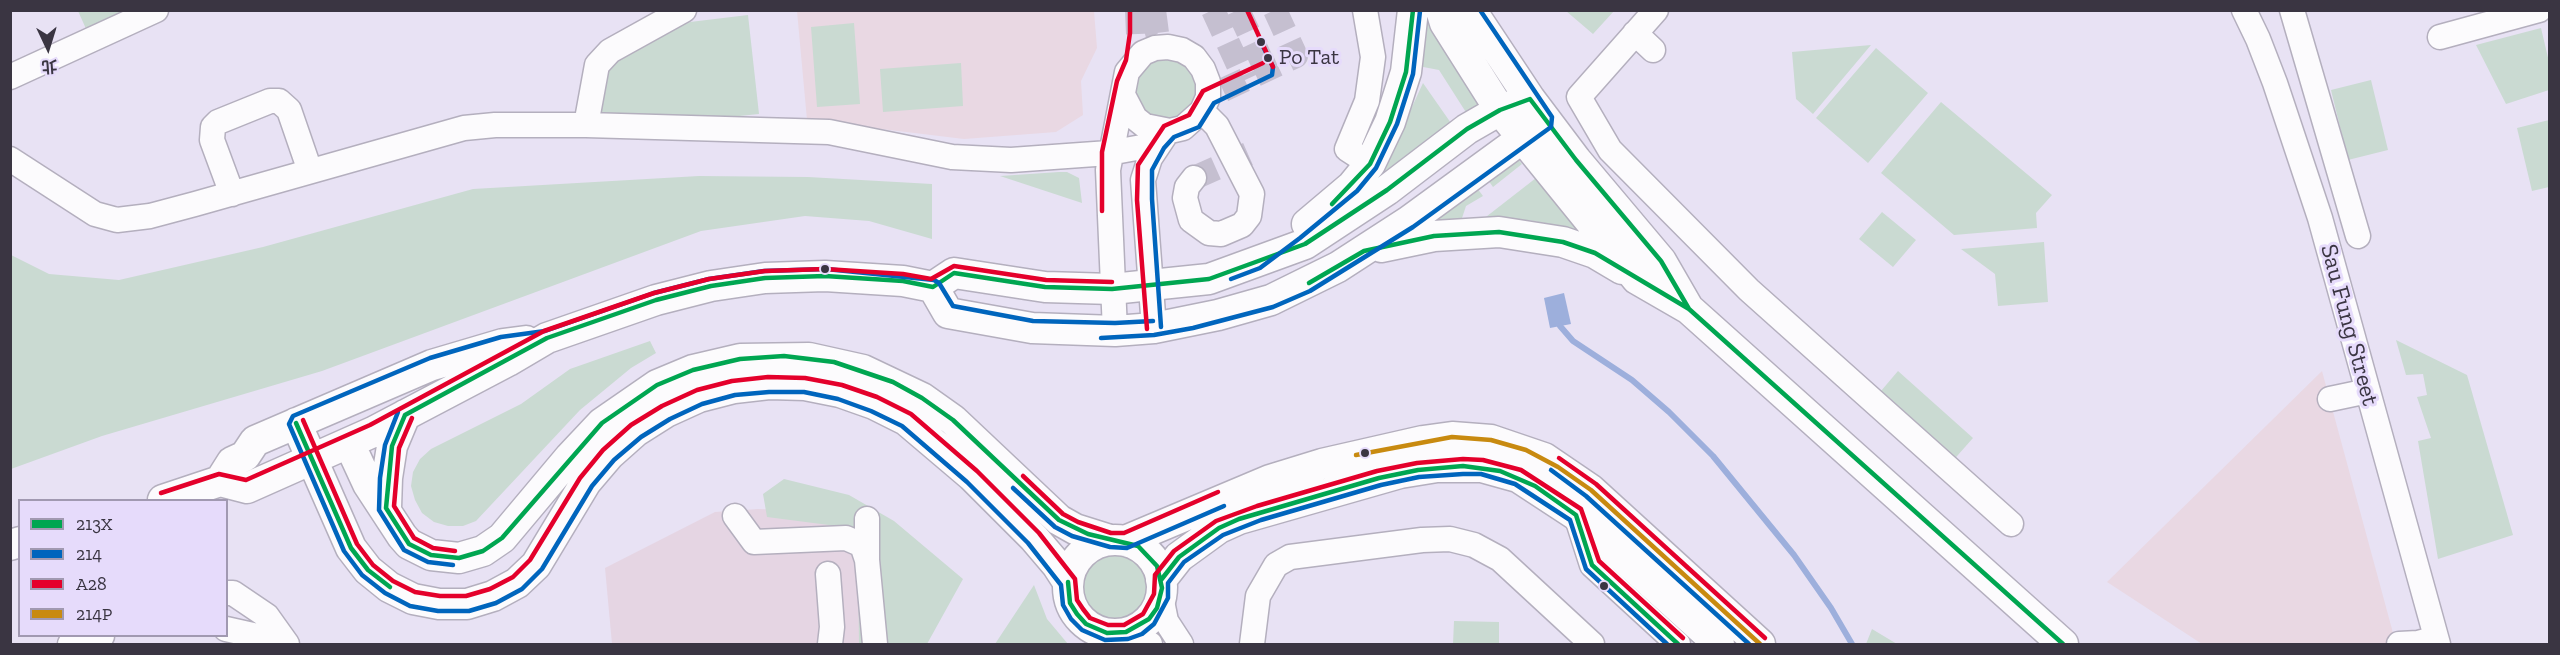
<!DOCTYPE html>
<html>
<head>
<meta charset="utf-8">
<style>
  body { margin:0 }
  #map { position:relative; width:2560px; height:655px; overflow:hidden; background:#e8e2f4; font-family:"Zilla Slab","Noto Sans TC",serif }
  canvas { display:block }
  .frame { position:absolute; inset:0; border:12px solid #3a3542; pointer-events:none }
  .legend { position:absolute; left:18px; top:499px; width:210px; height:138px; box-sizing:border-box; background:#e6dbfb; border:2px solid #a199b1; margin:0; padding:8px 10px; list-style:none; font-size:18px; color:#3a3542 }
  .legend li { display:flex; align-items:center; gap:12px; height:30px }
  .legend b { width:30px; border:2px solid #a199b1 }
  .north { position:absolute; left:18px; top:18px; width:60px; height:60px; -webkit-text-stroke:4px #e6dbfb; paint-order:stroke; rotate:176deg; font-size:16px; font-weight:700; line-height:24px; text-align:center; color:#3a3542 }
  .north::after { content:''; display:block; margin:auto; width:21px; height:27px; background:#3a3542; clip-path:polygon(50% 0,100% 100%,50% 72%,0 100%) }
</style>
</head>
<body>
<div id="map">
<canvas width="2560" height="655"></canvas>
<div class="frame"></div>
<ul class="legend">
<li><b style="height:8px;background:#00a651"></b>213X</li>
<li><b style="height:8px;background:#0065bd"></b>214</li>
<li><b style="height:8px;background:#e4002b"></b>A28</li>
<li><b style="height:8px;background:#c88a10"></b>214P</li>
</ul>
<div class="north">北</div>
</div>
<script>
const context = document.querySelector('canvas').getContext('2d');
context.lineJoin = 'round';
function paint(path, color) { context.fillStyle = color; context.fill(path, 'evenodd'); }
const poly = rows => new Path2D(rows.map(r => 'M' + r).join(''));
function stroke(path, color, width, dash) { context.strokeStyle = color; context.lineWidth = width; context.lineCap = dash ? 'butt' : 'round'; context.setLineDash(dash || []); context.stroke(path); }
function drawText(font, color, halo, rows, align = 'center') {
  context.font = font + ' "Zilla Slab",serif'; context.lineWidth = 6; context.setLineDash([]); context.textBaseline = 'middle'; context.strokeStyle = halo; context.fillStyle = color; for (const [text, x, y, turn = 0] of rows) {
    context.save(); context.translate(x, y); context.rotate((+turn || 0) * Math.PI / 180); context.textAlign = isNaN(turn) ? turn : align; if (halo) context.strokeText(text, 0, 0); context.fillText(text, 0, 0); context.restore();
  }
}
const industrial = poly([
  [758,509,879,513,886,644,612,644,605,568,715,512]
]);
const education = poly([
  [797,11,1094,11,1097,48,1081,81,1083,115,1056,132,964,139,807,120],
  [2322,371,2396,644,2202,644,2107,582]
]);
const green = poly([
  [78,11,120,11,123,16,87,31],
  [1566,11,1614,11,1593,34],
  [748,15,759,114,701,120,592,119,599,79,632,44,690,22],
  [1427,16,1480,102,1477,112,1469,117,1439,70,1418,66],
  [854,23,860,104,817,107,811,27],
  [2541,28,2549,62,2549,90,2506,104,2476,45],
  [1871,45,1813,114,1796,99,1792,52],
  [1876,48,1928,93,1868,163,1816,118],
  [1153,54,1188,60,1202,93,1181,122,1146,120,1130,79],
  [961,63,963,106,883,112,880,69],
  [2371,80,2388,150,2348,160,2331,90],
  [1423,83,1453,126,1378,181],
  [1941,102,2052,195,2036,213,2037,228,1954,235,1881,173],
  [2549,120,2549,187,2532,191,2517,128],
  [1516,157,1522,164,1493,187,1488,180],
  [1059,172,1067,172,1079,178,1082,203,1000,176],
  [699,176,808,177,932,184,932,239,869,221,805,216,701,231,322,371,102,436,11,469,11,255,49,274,119,280,263,247,473,189],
  [1536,178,1583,237,1561,226,1528,220,1482,220],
  [1477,188,1483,196,1466,206,1461,221,1430,225],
  [1882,212,1916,240,1893,267,1859,239],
  [2044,242,2048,302,1998,306,1995,274,1961,249],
  [2396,340,2467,375,2513,535,2438,559,2418,441,2431,438,2417,397,2427,395,2423,374,2406,375],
  [650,341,656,353,631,368,580,410,476,521,463,526,448,526,434,522,422,513,415,500,411,486,413,472,420,459,431,449,521,404,570,369],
  [1898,371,1973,438,1950,464,1875,398],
  [784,479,849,495,894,521,963,579,927,644,859,644,858,565,875,531,767,517,763,494],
  '1078 587a35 35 0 1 1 70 0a35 35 0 1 1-70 0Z',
  [1034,585,1047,619,1068,644,995,644],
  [1454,621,1499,622,1499,644,1453,644],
  [1872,629,1897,644,1866,644]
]);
const water = poly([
  [1564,293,1571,324,1550,328,1544,298]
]);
const stream = poly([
  [1560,326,1573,341,1632,380,1669,412,1713,456,1794,555,1831,608,1852,644]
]);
const minorTunnel = poly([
  [1137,10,1138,34],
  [1154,10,1157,33,1168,47],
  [1213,10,1245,80],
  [1238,10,1266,70],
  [1223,90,1296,56,1275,10],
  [1194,178,1248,154]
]);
const minor = poly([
  [684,10,610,51,597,65,586,125,829,132,952,157,1011,160,1109,153,1158,144],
  [1365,10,1373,57,1367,101,1347,149,1370,164],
  [1656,10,1579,97,1610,150,1749,290,2011,524],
  [2244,10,2258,39,2275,83,2320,218,2438,644],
  [2292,10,2358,236],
  [1635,33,1653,50],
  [2440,37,2539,10],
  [10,77,156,10],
  [10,159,95,214,117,220,150,216,195,204,464,128,495,125,586,125],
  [1194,178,1187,187,1185,198,1191,220,1209,233,1221,234,1242,225,1249,216,1252,194,1217,126,1202,111],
  [232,194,212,140,213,127,218,122,270,101,279,101,289,110,310,171],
  [1154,328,1143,180,1150,158,1164,137],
  [1115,331,1108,170,1127,72,1143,53,1155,48,1168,47,1182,50,1194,57,1203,69,1208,82,1208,97,1202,111,1183,128,1170,131,1145,126,1135,118,1123,95],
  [2330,399,2368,391],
  [1576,515,1592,565,1678,644],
  [735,516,754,542,846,538,862,545,867,560,875,644],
  [867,519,867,560],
  [828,574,832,627,830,644],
  [226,593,233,593,267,616,287,644],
  [1161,596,1166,621,1181,644],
  [226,629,284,642],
  [1126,632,1150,644],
  [70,644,102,636],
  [1252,644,1258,596,1276,565,1290,557,1422,540,1450,539,1474,545,1500,559,1592,644],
  [2399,644,2418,643,2436,638]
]);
const major = poly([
  [1441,10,1445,23,1500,110,1637,279,1689,309,2063,644],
  [1471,10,1530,99,1576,160,1661,261,1687,306],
  [1307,224,1352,186,1370,164,1390,122,1406,72,1413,10],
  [1381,247,1434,236,1499,232,1563,242,1595,253,1622,269],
  [933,287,948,313,1032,328,1115,331,1154,328,1218,315,1271,300,1338,267,1409,221,1546,121],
  [296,423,351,548,368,570,389,587,413,599,439,604,467,604,493,596,517,583,536,565,586,482,609,455,636,431,666,412,699,397,734,388,769,384,805,385,840,392,874,404,906,420,972,476,1034,538,1057,565,1068,582],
  [349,443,368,484,402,536,409,544,431,555,459,558,483,551,502,538,570,457,602,423,657,385,693,370,740,359,809,358,863,370,922,398,953,420,1059,520,1075,529,1110,540],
  [220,481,232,462,245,456,255,441,432,365,503,344,526,341],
  [163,500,220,481,247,488,373,432,508,361,547,338,656,300,711,286,765,278,825,276,903,281,933,287,954,273,1045,287,1112,289,1209,279,1305,244,1387,190,1467,129,1500,110,1530,99],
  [386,508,387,478,392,446,405,415],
  '1068 587a47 47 0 1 1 94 0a47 47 0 1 1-94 0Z',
  [1125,541,1270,480,1322,464,1423,441,1452,437,1491,440,1544,458,1591,490,1760,644],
  [10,545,20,542],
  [1161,580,1179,557,1219,528,1239,519,1400,473,1437,467,1482,467,1518,477,1576,515,1719,644]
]);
const bus1 = poly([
  [1332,204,1370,164,1390,122,1406,72,1413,10],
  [1309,283,1364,251,1434,236,1499,232,1563,242,1595,253,1689,309,2063,644],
  [405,415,547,338,656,300,711,286,765,278,825,276,903,281,933,287,954,273,1045,287,1112,289,1209,279,1305,244,1387,190,1467,129,1500,110,1530,99,1576,160,1661,261,1689,309],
  [405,415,392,446,386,508,409,544,431,555,459,558,483,551,502,538,602,423,657,385,693,370,740,359,784,356,834,362,893,382,922,398,953,420,1059,520,1088,534,1138,546,1157,566,1162,588,1157,608,1149,619,1126,632,1107,633,1086,624,1077,614,1070,603,1068,582],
  [296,423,351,548,368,570,390,587],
  [1576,515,1592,565,1678,644],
  [1161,580,1179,557,1219,528,1239,519,1379,478,1418,470,1463,466,1500,471,1535,486,1576,515]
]);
const bus2 = poly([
  [1231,279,1260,268,1300,238,1357,191,1376,168,1397,124,1413,74,1420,11],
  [1153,321,1115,323,1033,321,953,306,939,283,934,280,826,269,764,271,709,279,654,293,545,331,501,337,430,358,293,416,289,424,344,551,362,575,385,593,410,606,438,611,469,611,496,603,522,589,542,569,592,486,614,460,641,437,670,419,702,404,735,395,769,392,804,392,838,399,871,411,902,426,967,482,1028,543,1061,585,1063,605,1071,619,1082,630,1105,640,1128,639,1142,634,1154,624,1168,598,1168,583,1184,562,1223,535,1261,520,1381,485,1419,477,1463,474,1481,474,1515,484,1570,520,1586,569,1667,644],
  [1161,327,1152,199,1152,170,1164,148,1174,137,1199,127,1214,103,1272,75,1273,67,1261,42],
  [1101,338,1154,335,1193,328,1273,307,1310,291,1413,227,1551,127,1552,117,1480,10],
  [398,412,385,445,380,478,379,510,404,550,428,562,453,565],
  [1551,470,1586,496,1749,644],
  [1013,488,1055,527,1072,536,1110,547,1127,548,1224,506]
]);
const bus3 = poly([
  [1247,10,1273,67],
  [1102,211,1102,152,1117,81,1126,60,1130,33,1130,10],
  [1147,329,1137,200,1138,165,1164,126,1189,115,1203,91,1263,63],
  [412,418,399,448,394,506,414,538,433,548,455,551],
  [303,420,357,544,373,565,393,581,415,592,440,596,466,596,490,589,513,577,530,560,580,478,603,450,631,425,662,406,697,390,732,381,768,377,805,378,842,385,877,397,911,414,977,471,1039,533,1075,579,1077,600,1083,609,1090,618,1108,625,1124,625,1143,614,1154,594,1155,575,1174,551,1216,521,1257,506,1377,471,1417,463,1463,459,1483,460,1521,470,1581,509,1599,561,1683,638],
  [1559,458,1596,484,1765,638],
  [1023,476,1063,514,1078,522,1111,533,1124,533,1218,492],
  [161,493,219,474,246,480,370,425,544,331,654,293,709,279,765,271,825,269,903,274,931,279,954,266,1046,280,1112,282]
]);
const bus4 = poly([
  [1356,455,1452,437,1491,440,1526,450,1558,467,1591,490,1760,644]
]);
const markers = [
  [1261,42,5,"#3a3542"],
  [1268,58,5,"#3a3542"],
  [825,269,5,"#3a3542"],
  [1365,453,5,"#3a3542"],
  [1604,586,5,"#3a3542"]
];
const busNames = [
  ["Po Tat",1279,58]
];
const streetNames = [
  ["Sau Fung Street",2349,325,75]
];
paint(industrial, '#e5d5e3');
paint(education, '#e9d8e3');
paint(green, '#cadad2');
paint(water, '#9dafdc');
stroke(stream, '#9dafdc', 6);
stroke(minorTunnel, '#c5bfd0', 24, [24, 12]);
stroke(minor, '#b4afbe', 27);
stroke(major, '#b4afbe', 33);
stroke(minor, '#fcfbfd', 24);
stroke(major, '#fcfbfd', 30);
stroke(bus1, '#00a651', 4.5);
stroke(bus2, '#0065bd', 4.5);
stroke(bus3, '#e4002b', 4.5);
stroke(bus4, '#c88a10', 4.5);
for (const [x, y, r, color] of markers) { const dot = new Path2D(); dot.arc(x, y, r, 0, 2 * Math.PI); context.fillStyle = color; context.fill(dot); stroke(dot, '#e6dbfb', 2); }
drawText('22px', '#3a3542', '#e6dbfb', busNames, 'left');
drawText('24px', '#3a3542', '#e6dbfb', streetNames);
</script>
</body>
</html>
